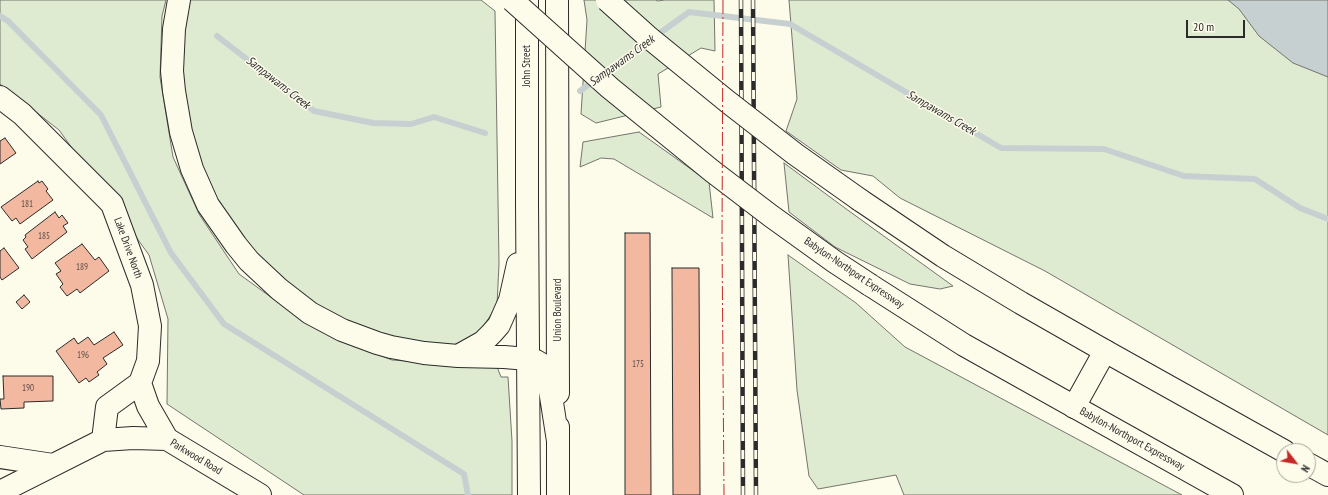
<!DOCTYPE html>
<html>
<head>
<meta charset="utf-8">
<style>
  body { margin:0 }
  #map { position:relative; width:1328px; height:495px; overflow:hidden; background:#fdfbea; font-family:"PT Sans Narrow",sans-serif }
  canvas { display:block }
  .north { position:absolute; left:1276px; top:443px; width:40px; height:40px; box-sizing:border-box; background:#fdfbea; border:1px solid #a9a89e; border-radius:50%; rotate:121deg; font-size:11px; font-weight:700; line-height:16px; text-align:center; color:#2b2b2b }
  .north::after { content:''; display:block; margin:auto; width:14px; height:18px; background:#c62828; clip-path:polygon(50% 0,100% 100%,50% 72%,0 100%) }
  .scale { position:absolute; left:1186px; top:20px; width:59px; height:18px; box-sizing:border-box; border:2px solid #2b2b2b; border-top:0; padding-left:5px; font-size:12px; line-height:14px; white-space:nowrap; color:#2b2b2b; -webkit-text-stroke:3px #fdfbea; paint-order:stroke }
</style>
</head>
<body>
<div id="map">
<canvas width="1328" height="495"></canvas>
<div class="north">N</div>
<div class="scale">20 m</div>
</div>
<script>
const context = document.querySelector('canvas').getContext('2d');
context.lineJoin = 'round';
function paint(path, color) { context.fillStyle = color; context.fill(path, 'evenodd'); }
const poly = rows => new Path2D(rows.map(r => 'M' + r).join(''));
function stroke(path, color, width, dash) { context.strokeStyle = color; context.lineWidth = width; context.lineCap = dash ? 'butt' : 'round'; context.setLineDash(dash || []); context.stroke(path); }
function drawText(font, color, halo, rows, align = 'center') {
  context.font = font + ' "PT Sans Narrow",sans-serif'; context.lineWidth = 3; context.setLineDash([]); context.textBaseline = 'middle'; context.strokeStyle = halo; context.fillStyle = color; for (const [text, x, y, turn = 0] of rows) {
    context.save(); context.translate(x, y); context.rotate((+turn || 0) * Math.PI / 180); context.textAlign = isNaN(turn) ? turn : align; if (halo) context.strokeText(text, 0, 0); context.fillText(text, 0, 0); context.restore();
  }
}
const green = poly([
  [0,0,166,0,162,16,160,77,173,157,199,214,239,274,297,316,342,341,392,360,497,367,501,377,508,377,512,441,512,495,304,495,167,404,168,319,149,255,59,130,0,84,0,0],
  [183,0,481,0,495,11,499,264,497,305,478,335,451,346,400,344,318,308,271,274,203,186,177,85,183,0],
  [584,0,656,0,657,1,665,0,714,0,715,51,701,48,658,74,661,107,596,123,581,114,587,20,584,0],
  [789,0,1328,0,1328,435,1045,271,900,198,873,176,841,170,786,131,797,99,789,0],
  [639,132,709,182,713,218,614,159,601,158,580,167,583,142,639,132],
  [784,163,849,211,953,286,940,289,910,284,835,247,789,212,784,163],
  [788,255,856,303,905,347,1182,495,904,495,896,475,818,489,809,476,797,390,788,255]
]);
const water = poly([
  [1228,0,1328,0,1328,77,1293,63,1259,36,1239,9,1228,0]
]);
const stream = poly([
  [0,16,8,21,101,115,171,253,224,324,464,474,468,495],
  [217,36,314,111,373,123,411,124,434,117,485,133],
  [580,91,689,12,790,24,1001,148,1104,149,1184,176,1255,179,1300,208,1328,219]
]);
const building = poly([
  [5,138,16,153,0,164,0,141,5,138],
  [38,181,39,183,42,181,48,189,46,191,53,200,20,224,16,218,12,221,1,207,38,181],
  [55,212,59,218,62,215,68,223,63,226,67,232,32,259,25,249,28,247,23,240,26,237,25,235,55,212],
  [625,233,650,233,651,495,625,495,625,233],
  [82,244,95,260,99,257,109,271,80,293,77,289,67,296,60,287,63,284,56,274,61,271,55,263,82,244],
  [4,248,19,268,2,280,0,277,0,251,4,248],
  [672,268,699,268,700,495,673,495,672,268],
  [24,295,30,302,22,309,16,302,24,295],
  [114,332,123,345,103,358,107,364,97,372,99,375,89,382,86,378,79,383,56,351,74,338,78,344,88,337,94,345,114,332],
  [3,376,53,376,53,401,24,402,24,408,1,409,0,399,4,399,3,376]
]);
const minor = poly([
  [0,97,22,114,112,204,142,285,150,326,148,361,140,383,148,406,167,439],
  [1074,407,1105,351],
  [103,440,107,407,140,383],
  [0,457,53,465],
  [0,492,103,440,133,438,167,439,260,495]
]);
const major = poly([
  [179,0,174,29,172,71,174,91,181,132,192,169,208,205,236,245,249,261,279,289,310,313,342,330,377,343,391,347,424,353,458,356,504,357,528,359,536,361,541,364,548,377,558,441],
  [527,0,527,203,529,495],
  [557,0,558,393],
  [860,200,943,256,1021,303,1105,351,1284,451],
  [870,285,964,345,1232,495],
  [458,356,483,342,492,333,499,325,510,300,518,264],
  [1308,464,1328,475],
  [558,495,558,427]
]);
const rail = poly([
  [741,0,743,495],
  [753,0,756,495]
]);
const majorBridge = poly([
  [512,0,610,88,712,171,771,216,835,262,870,285],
  [607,0,647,36,728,102,795,154,860,200]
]);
const power = poly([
  [723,0,722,240,724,495]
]);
const numberNames = [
  ["181",27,204],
  ["185",44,236],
  ["189",82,267],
  ["196",83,355],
  ["175",638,364],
  ["190",28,388]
];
const streetNames = [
  ["John Street",527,66,-90],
  ["Lake Drive North",128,248,70],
  ["Babylon-Northport Expressway",854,273,34],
  ["Union Boulevard",558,310,-90],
  ["Babylon-Northport Expressway",1132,439,29],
  ["Parkwood Road",196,457,31]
];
const waterNames = [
  ["Sampawams Creek",622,61,-36],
  ["Sampawams Creek",278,83,38],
  ["Sampawams Creek",941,113,30]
];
paint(green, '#deebd1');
stroke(green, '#74746e', 1);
paint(water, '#c7d0d0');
stroke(water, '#74746e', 1);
stroke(stream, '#c7d0d0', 6);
paint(building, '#f2b8a0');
stroke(building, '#2b2b2b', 1);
stroke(minor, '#2b2b2b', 24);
stroke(major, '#2b2b2b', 24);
stroke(minor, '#fdfbea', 22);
stroke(major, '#fdfbea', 22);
stroke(rail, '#2b2b2b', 4.5);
stroke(rail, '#fdfbea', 3, [9]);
stroke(majorBridge, '#2b2b2b', 24, []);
stroke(majorBridge, '#fdfbea', 22);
stroke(power, '#c62828', 1, [14, 3, 2, 3]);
drawText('9px', '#5d4e48', null, numberNames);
drawText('11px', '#2b2b2b', '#fdfbea', streetNames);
drawText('italic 12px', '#2b2b2b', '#fdfbea', waterNames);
</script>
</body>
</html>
